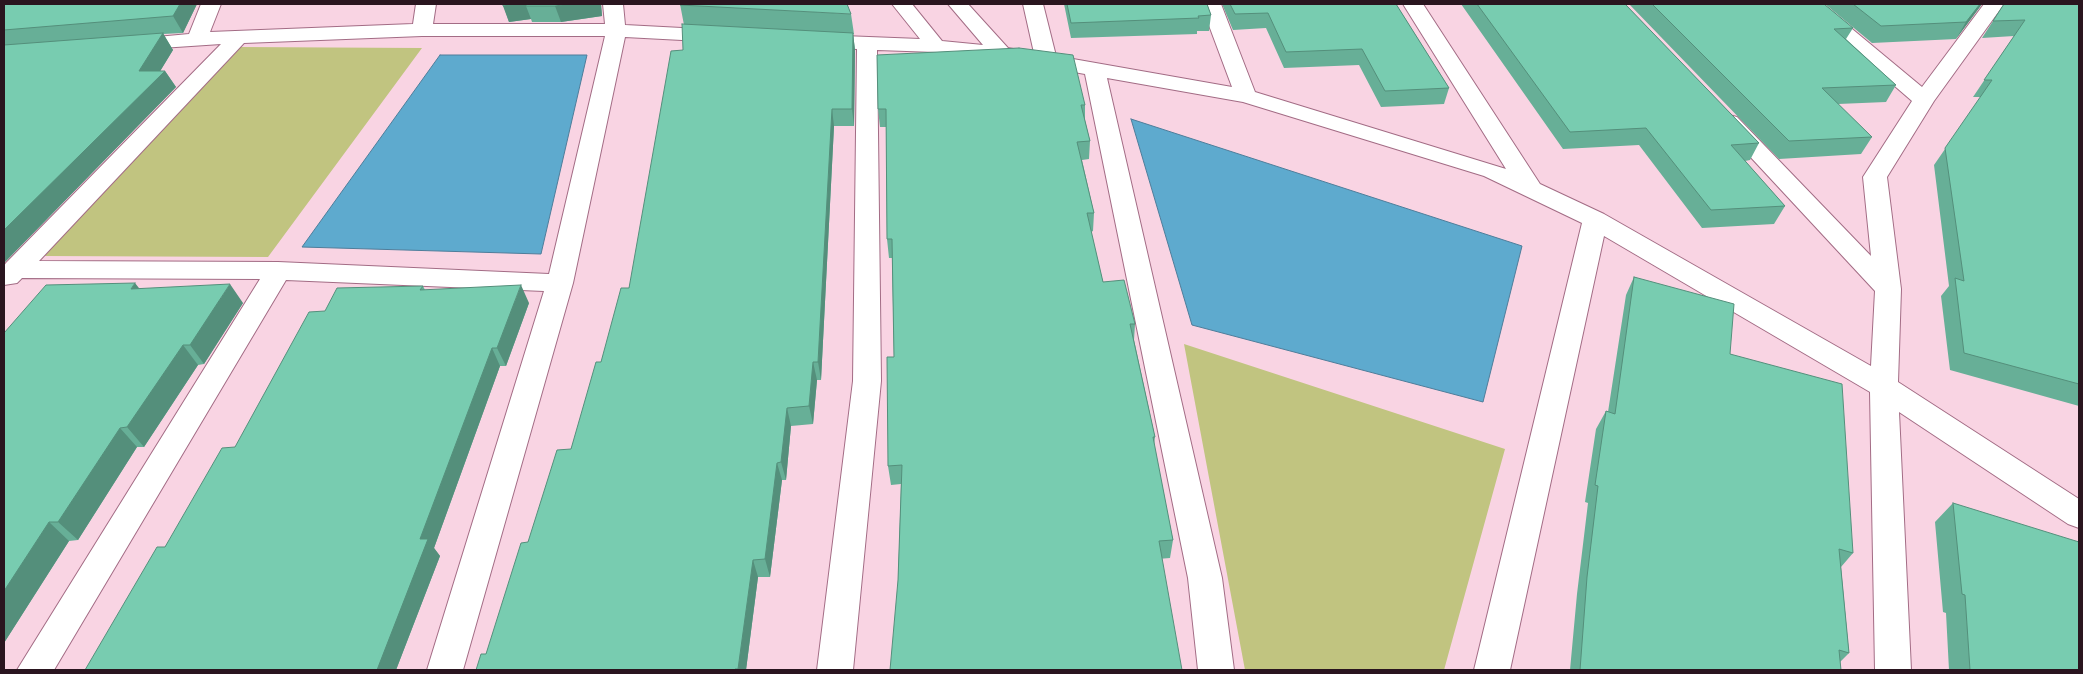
<!DOCTYPE html>
<html>
<head>
<meta charset="utf-8">
<style>
  body { margin:0 }
  #map { position:relative; width:2083px; height:674px; overflow:hidden; background:#f9d4e3; font-family:"Asap Condensed",sans-serif }
  canvas { display:block }
  .frame { position:absolute; inset:0; border:5px solid #2a151f; pointer-events:none }
</style>
</head>
<body>
<div id="map">
<canvas width="2083" height="674"></canvas>
<div class="frame"></div>
</div>
<script>
const context = document.querySelector('canvas').getContext('2d');
context.lineJoin = 'round';
function paint(path, color) { context.fillStyle = color; context.fill(path, 'evenodd'); }
const poly = rows => new Path2D(rows.map(r => 'M' + r).join(''));
function stroke(path, color, width, dash) { context.strokeStyle = color; context.lineWidth = width; context.lineCap = dash ? 'butt' : 'round'; context.setLineDash(dash || []); context.stroke(path); }
const green = poly([
  [241,47,422,48,268,257,43,256],
  [1184,344,1505,449,1444,670,1245,670]
]);
const water = poly([
  [440,55,587,55,541,254,302,247,440,55],
  [1131,119,1522,246,1483,402,1192,325,1131,119]
]);
const minor = poly([
  [201,4,221,4,210,32,413,24,416,4,436,4,433,24,605,24,603,4,623,4,625,25,720,30,727,32,730,36,727,40,720,42,625,37,573,283,463,670,427,670,544,291,286,280,54,670,17,670,260,279,22,278,17,283,4,285,4,266,6,263,221,44,131,50,124,48,121,44,124,40,189,34,201,4],
  [422,36,605,36,549,274,278,262,39,261,244,43,422,36],
  [892,4,912,4,942,41,983,45,948,4,968,4,1008,48,1034,53,1023,4,1043,4,1056,56,1232,87,1201,4,1221,4,1255,92,1506,169,1403,4,1423,4,1540,184,1604,214,1871,366,1875,291,1718,122,1721,117,1729,115,1737,117,1871,256,1863,177,1912,101,1800,4,1822,4,1922,87,1984,4,2004,4,1934,101,1887,177,1901,289,1898,382,2079,499,2079,528,2068,524,1899,412,1911,670,1875,670,1870,392,1604,236,1510,670,1474,670,1582,223,1484,176,1243,102,1107,78,1222,578,1234,670,1198,670,1188,578,1085,74,1001,59,936,52,877,50,881,381,853,670,817,670,853,381,857,49,818,47,811,45,808,41,811,37,818,35,920,39,892,4]
]);
const wall = poly([
  [4,4,197,4,183,33,163,34,173,50,160,71,165,71,176,87,4,263],
  [503,4,602,4,601,4,602,16,561,22,532,22,531,19,509,22],
  [680,4,851,14,854,34,853,34,855,50,854,126,834,126,821,380,817,380,813,424,791,426,786,480,782,480,770,577,758,577,746,670,476,670,486,654,528,542,571,449,601,362,629,288,683,50,684,25],
  [1064,4,1207,4,1211,15,1209,31,1197,31,1197,34,1071,38],
  [1222,4,1396,4,1449,88,1444,104,1381,107,1359,65,1284,68,1266,28,1233,30],
  [1461,4,1625,4,1759,143,1750,160,1745,161,1785,206,1774,224,1702,228,1639,145,1563,149],
  [1629,4,1824,4,1853,28,1846,39,1896,85,1886,102,1838,104,1872,137,1861,154,1779,159],
  [1825,4,1982,4,1956,39,1872,43],
  [2004,4,2079,4,2079,406,1950,370,1941,296,1949,286,1934,165,1981,97,1973,97,2014,36,1982,38],
  [1085,105,1085,120,1090,141,1089,159,1082,160,1094,213,1093,231,1091,232,1103,282,1135,324,1134,340,1155,437,1154,445,1173,540,1170,558,898,580,901,484,891,485,888,466,894,357,892,258,889,258,887,239,886,127,880,127,878,109],
  [1634,277,1730,354,1853,553,1841,567,1849,653,1840,662,1841,670,1570,670,1577,594,1588,503,1585,502,1596,429,1606,411,1608,412,1626,295],
  [423,286,425,290,529,303,506,366,500,366,434,548,440,556,396,670,85,670,165,547,235,447],
  [139,288,243,303,204,364,198,365,144,447,137,447,78,540,69,541,4,643,4,333],
  [1953,503,2079,670,1949,670,1946,613,1943,612,1935,522]
]);
const shadedWall = poly([
  [180,4,197,4,183,33,173,16],
  [518,4,527,4,526,6,531,19,509,22,503,6],
  [570,4,602,4,601,4,602,16,561,22,555,6],
  [1980,4,1982,4,1956,39,1966,22],
  [163,33,173,50,153,83,165,71,176,87,4,263,4,230,139,71],
  [853,33,855,50,854,126,852,109],
  [832,109,834,126,821,380,818,362],
  [135,283,150,302,131,289],
  [230,284,243,303,204,364,190,345],
  [521,285,529,303,506,366,497,348],
  [183,345,198,365,144,447,127,427],
  [492,348,500,366,434,548,440,556,396,670,377,670,420,539],
  [813,362,817,380,813,424,809,406],
  [787,408,791,426,786,480,781,462],
  [120,428,137,447,78,540,58,522],
  [777,463,782,480,770,577,765,559],
  [49,522,69,541,4,643,4,591],
  [753,560,758,577,746,670,739,670,738,669]
]);
const building = poly([
  [4,4,180,4,173,16,4,30,4,4],
  [503,4,518,4,503,6,503,4],
  [526,4,570,4,555,6,526,6,526,4],
  [680,4,847,4,851,14,680,5,680,4],
  [1067,4,1207,4,1211,15,1198,16,1199,18,1071,23,1067,4],
  [1230,4,1396,4,1449,88,1385,91,1362,49,1286,52,1268,13,1235,14,1230,4],
  [1477,4,1625,4,1759,143,1731,145,1785,206,1711,210,1646,128,1570,132,1477,4],
  [1652,4,1824,4,1853,28,1834,29,1896,85,1822,88,1872,137,1789,141,1652,4],
  [1853,4,1980,4,1966,22,1881,26,1853,4],
  [2004,4,2079,4,2079,384,1964,353,1955,278,1964,281,1945,148,1992,80,1984,80,2025,20,1993,21,2004,4],
  [682,24,853,33,852,109,832,109,818,362,813,362,809,406,787,408,781,462,777,463,765,559,753,560,738,669,735,669,735,670,476,670,481,654,486,654,521,543,528,542,557,450,571,449,596,362,601,362,621,288,629,288,671,51,683,50,682,24],
  [163,33,139,71,165,71,4,230,4,45,163,33],
  [1019,48,1073,55,1085,105,1081,105,1090,141,1077,142,1094,213,1087,213,1103,282,1124,280,1135,324,1130,324,1155,437,1153,437,1173,540,1159,541,1182,670,890,670,898,580,902,465,888,466,887,357,894,357,892,239,887,239,886,109,878,109,877,55,1019,48],
  [1634,277,1734,304,1730,354,1842,384,1853,553,1839,549,1849,653,1839,650,1841,670,1580,670,1587,577,1598,486,1595,485,1606,411,1615,414,1634,277],
  [135,283,131,289,230,284,190,345,183,345,127,427,120,428,58,522,49,522,4,591,4,333,46,285,135,283],
  [521,285,497,348,492,348,420,539,428,539,377,670,85,670,157,547,165,547,222,448,235,447,309,312,325,311,337,288,423,286,420,290,521,285],
  [1953,503,2079,542,2079,670,1970,670,1965,595,1962,594,1953,503]
]);
paint(green, '#c1c480');
paint(water, '#5eaace');
stroke(water, '#4e7d9a', 1);
stroke(minor, '#a36c85', 2);
paint(minor, '#fff');
paint(wall, '#67af97');
paint(shadedWall, '#548f7b');
paint(building, '#78ccb0');
stroke(building, '#548f7b', 1);
</script>
</body>
</html>
